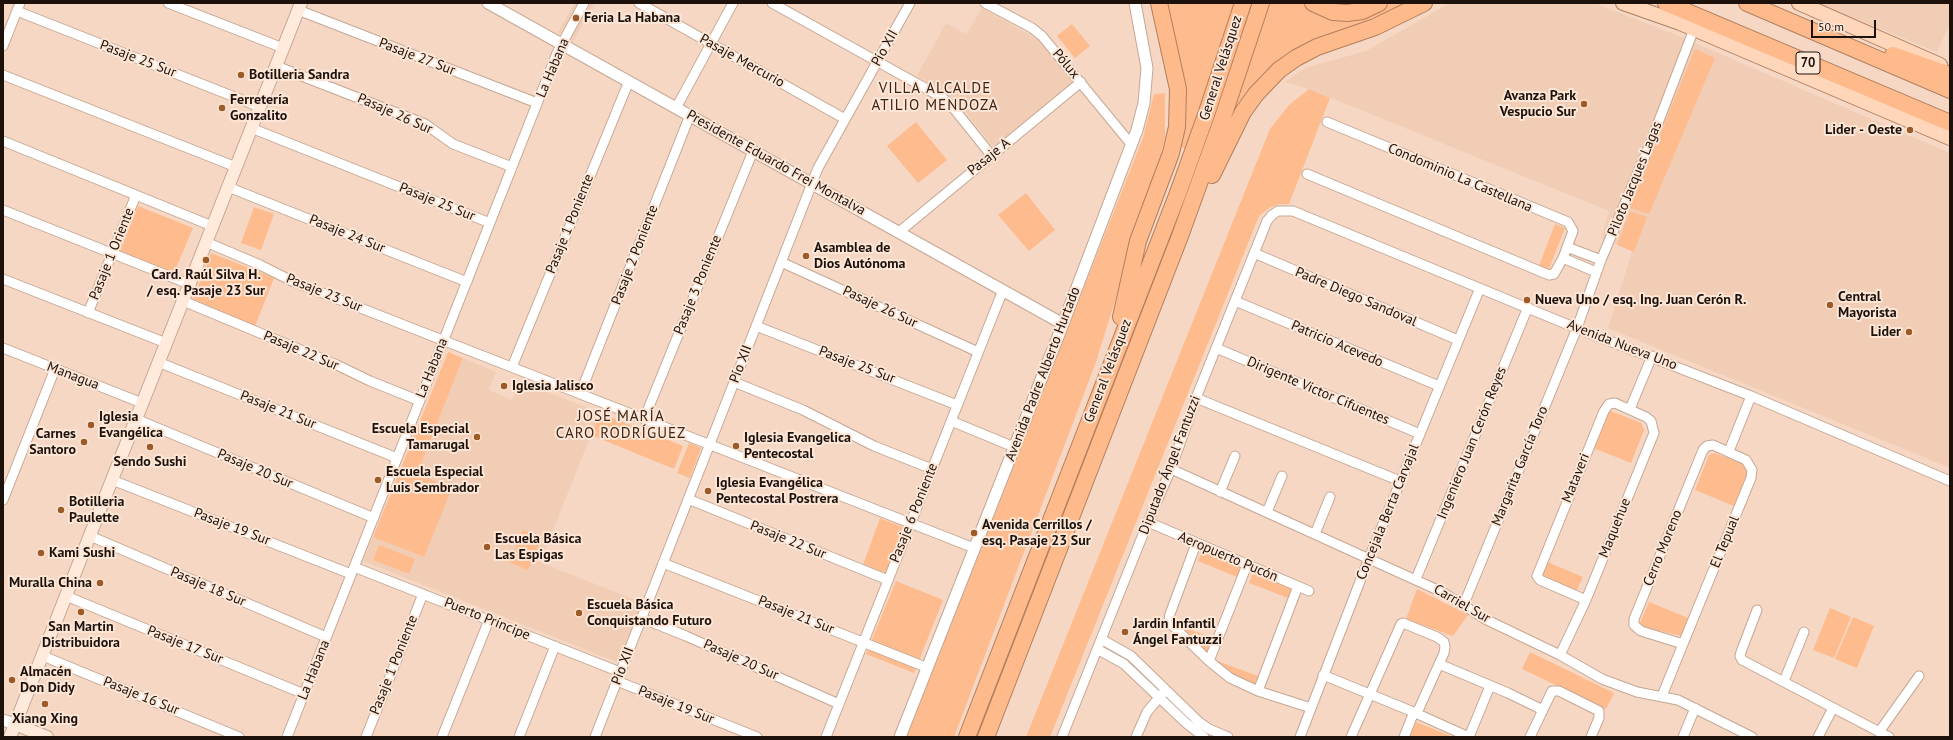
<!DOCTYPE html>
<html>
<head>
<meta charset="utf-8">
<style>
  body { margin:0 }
  #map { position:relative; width:1953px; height:740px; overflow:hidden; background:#f5d7c4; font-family:"PT Sans",sans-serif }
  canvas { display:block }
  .frame { position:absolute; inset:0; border:4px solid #1c120b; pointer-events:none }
  .scale { position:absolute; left:1811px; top:20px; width:65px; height:18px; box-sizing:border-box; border:2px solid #1c120b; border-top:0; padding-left:5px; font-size:12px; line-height:14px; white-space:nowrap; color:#1c120b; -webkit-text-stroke:3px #fee6d6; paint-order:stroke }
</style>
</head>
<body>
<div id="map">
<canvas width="1953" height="740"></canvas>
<div class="frame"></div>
<div class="scale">50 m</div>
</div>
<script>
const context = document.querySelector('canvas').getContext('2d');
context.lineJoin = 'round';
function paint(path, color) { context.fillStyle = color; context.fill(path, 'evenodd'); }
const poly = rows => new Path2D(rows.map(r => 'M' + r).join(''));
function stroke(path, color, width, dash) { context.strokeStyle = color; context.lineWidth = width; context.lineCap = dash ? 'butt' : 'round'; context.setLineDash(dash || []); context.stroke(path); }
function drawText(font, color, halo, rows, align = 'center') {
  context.font = font + ' "PT Sans",sans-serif'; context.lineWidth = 4; context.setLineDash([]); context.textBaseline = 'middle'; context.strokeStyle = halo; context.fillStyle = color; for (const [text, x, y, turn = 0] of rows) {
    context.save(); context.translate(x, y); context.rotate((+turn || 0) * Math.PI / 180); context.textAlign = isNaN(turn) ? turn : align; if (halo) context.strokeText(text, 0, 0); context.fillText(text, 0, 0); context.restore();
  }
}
const built = poly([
  [575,3,595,3,572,43,558,32],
  [1450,3,1594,3,1674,34,1950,153,1950,468,1608,328,1633,249,1601,239,1609,211,1309,89,1285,82,1305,68,1366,51],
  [1817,3,1950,3,1950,23,1937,52],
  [982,8,1037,39,1073,82,1073,85,994,148,955,99,917,76,946,23,966,34],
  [463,358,496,372,489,390,512,400,520,381,600,413,540,562,643,603,619,663,363,561,373,537,424,557,417,474]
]);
const green = poly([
  [1165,3,1407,3,1360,26,1311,41,1266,70,1238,103,1210,159,1179,146],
  [1072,24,1090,46,1075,58,1057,36],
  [1695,49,1715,58,1649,214,1630,208],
  [1309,89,1330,98,1289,204,1279,204,1269,208,1259,216,1050,737,1026,737,1270,129,1289,105],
  [1165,93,1165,138,1157,168,1133,228,1117,294,1096,362,954,737,906,737,1143,138,1154,94],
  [916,122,947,160,918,183,887,146],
  [1026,193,1055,230,1029,251,998,215],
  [138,206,193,228,174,273,120,251],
  [254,207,274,214,261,250,241,243],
  [1630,211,1647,217,1634,252,1617,245],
  [1555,224,1565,228,1549,269,1539,266],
  [211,253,274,278,255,326,192,301],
  [448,352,463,358,417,474,452,488,424,557,373,537],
  [1611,411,1641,423,1644,430,1631,463,1591,447,1606,413],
  [600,413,683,446,674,469,591,435],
  [689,443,701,448,690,478,677,473],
  [1715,453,1745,465,1748,473,1734,506,1695,490,1709,455],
  [880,518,903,527,886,573,863,565],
  [523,530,542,538,528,570,509,562],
  [379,545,415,559,409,574,373,560],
  [1202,551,1241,567,1237,577,1198,561],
  [1545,561,1583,577,1576,592,1545,579,1541,570],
  [1253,573,1292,588,1288,598,1249,583],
  [896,581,943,600,914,673,866,654],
  [1417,589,1468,615,1453,636,1406,619],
  [1649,602,1688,618,1682,636,1641,627,1640,623],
  [1830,608,1851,617,1834,658,1813,650],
  [1853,617,1874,626,1857,668,1835,659],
  [1176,624,1212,638,1206,654],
  [1530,652,1614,693,1606,709,1522,669],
  [1215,660,1258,676,1254,686,1233,678],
  [1416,722,1453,737,1410,737]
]);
const minor = poly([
  [168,3,283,48],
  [639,3,845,119],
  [772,3,943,98,955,110,991,155],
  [985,3,1032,28,1042,36,1131,144],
  [298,10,537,103],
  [17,11,260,107],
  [3,46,20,3],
  [276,66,425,124,453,144,512,167],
  [3,75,236,167],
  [676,108,733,3],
  [251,128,490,223],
  [3,141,212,226],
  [1307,174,1549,275,1554,274,1563,258,1573,231,1568,222,1327,122],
  [228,187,467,282],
  [3,210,189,284],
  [899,232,1081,82],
  [206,242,260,265,294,282,974,548],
  [1567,247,1601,260],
  [1254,253,1458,340],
  [1563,258,1596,272],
  [781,262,978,352],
  [3,279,166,343],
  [183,301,337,365,370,381,420,401],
  [1235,301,1439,386],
  [88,313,136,195],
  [756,326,957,405],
  [3,348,142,403],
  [1216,348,1420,434],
  [158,362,397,458],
  [512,367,629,81],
  [734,382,803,410,874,446,932,469],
  [580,394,690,115],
  [1196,398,1400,481],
  [1630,409,1652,356],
  [136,419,374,518],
  [644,419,753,151],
  [951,421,1014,447],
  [1729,451,1751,396],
  [1171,469,1442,592,1487,620,1560,655,1602,679,1637,692,1678,700,1752,737],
  [112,480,351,574],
  [1220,492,1235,456],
  [688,499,888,580],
  [3,500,55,369],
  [1267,512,1282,476],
  [1148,522,1309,591],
  [1315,534,1330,497],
  [90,536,326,637],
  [1196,544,1170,614,1169,620,1172,625,1209,661,1230,678,1258,691,1311,708],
  [663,563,928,668],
  [354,567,620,672],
  [1416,579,1528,307],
  [66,596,304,694],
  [1464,604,1577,328,1601,260,1650,144,1694,29],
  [1757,610,1741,652,1740,656,1742,660,1889,737],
  [641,618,686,636,839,704],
  [1101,639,1131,656,1199,722,1209,729,1228,737],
  [1097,649,1124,664,1186,723,1204,737],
  [1560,655,1586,600,1654,433,1651,421,1646,417,1615,403,1609,404,1604,411,1537,576,1540,580,1586,600],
  [43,656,239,737],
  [1209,661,1247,565],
  [1439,664,1508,693,1543,710],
  [1323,675,1411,711,1469,737],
  [617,681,757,737],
  [1784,681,1804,632],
  [1258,691,1298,586],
  [1662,696,1683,644,1751,478,1752,470,1746,460,1713,445,1707,446,1703,450,1634,619,1634,625,1641,631,1683,644],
  [1879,732,1919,676],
  [287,737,557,53,584,3],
  [366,737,423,594],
  [442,737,489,620],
  [519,737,555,646],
  [595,737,818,168,910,3],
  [826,737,1003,290],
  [1062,737,1148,522,1171,469,1196,398,1267,221,1272,215,1278,211,1293,211,1571,326,1751,396,1950,481],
  [1136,737,1147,712,1163,693],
  [1300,737,1369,558,1480,288],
  [1351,737,1401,624,1403,623,1437,637,1444,642,1445,647,1444,653,1417,713],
  [1404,737,1414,712],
  [1469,737,1490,686],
  [1530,737,1552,691,1559,691,1599,711,1599,718,1591,737],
  [1683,737,1695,708],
  [1818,737,1833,708]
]);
const tertiary = poly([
  [488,3,1063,324],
  [3,720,15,724],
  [900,737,1063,324,1137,130,1144,103,1147,68,1135,3]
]);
const secondary = poly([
  [15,724,47,737],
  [10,737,301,3]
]);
const primary = poly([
  [1623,3,1680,23,1950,138],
  [1799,3,1940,65]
]);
const motorway = poly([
  [1313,3,1333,12,1347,13,1362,11,1379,3],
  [1666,3,1950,123],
  [1747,3,1950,90],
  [1893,55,1950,75],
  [1212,175,1243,112,1256,94,1279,70,1296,58,1317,47,1375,27,1424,3],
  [1121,317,1138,241,1171,153,1177,127,1178,89,1159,3],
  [967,737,1178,193,1206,115,1243,3],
  [986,737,1180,236,1222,120,1261,3]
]);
const markers = [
  [576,18,4,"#9c5a27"],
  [241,75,4,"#9c5a27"],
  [1584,104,4,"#9c5a27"],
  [222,108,4,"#9c5a27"],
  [1910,130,4,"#9c5a27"],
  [806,256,4,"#9c5a27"],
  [206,260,4,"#9c5a27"],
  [1527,300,4,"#9c5a27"],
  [1830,305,4,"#9c5a27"],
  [1909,332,4,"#9c5a27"],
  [504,386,4,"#9c5a27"],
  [91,425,4,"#9c5a27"],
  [477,437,4,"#9c5a27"],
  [84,442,4,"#9c5a27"],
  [736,446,4,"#9c5a27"],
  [150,447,4,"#9c5a27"],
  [378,480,4,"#9c5a27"],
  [708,491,4,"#9c5a27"],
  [61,510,4,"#9c5a27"],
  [974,533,4,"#9c5a27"],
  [487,547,4,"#9c5a27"],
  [41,553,4,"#9c5a27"],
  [100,583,4,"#9c5a27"],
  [81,612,4,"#9c5a27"],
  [579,613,4,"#9c5a27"],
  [1125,632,4,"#9c5a27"],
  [12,680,4,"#9c5a27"],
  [45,704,4,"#9c5a27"]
];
const shields = [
  [1808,63,24]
];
const shieldNames = [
  ["70",1808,63]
];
const poiNames = [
  ["Feria La Habana",584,18],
  ["Botilleria Sandra",249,75],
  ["Avanza Park",1576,96,"right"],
  ["Vespucio Sur",1576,112,"right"],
  ["Ferretería",230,100],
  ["Gonzalito",230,116],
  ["Lider - Oeste",1902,130,"right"],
  ["Asamblea de",814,248],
  ["Dios Autónoma",814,264],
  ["Card. Raúl Silva H.",206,275,"center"],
  ["/ esq. Pasaje 23 Sur",206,291,"center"],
  ["Central",1838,297],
  ["Mayorista",1838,313],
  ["Nueva Uno / esq. Ing. Juan Cerón R.",1535,300],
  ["Lider",1901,332,"right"],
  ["Iglesia Jalisco",512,386],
  ["Iglesia",99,417],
  ["Evangélica",99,433],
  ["Escuela Especial",469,429,"right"],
  ["Tamarugal",469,445,"right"],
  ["Carnes",76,434,"right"],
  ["Santoro",76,450,"right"],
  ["Iglesia Evangelica",744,438],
  ["Pentecostal",744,454],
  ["Sendo Sushi",150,462,"center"],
  ["Escuela Especial",386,472],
  ["Luis Sembrador",386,488],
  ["Iglesia Evangélica",716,483],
  ["Pentecostal Postrera",716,499],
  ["Botilleria",69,502],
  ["Paulette",69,518],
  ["Avenida Cerrillos /",982,525],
  ["esq. Pasaje 23 Sur",982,541],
  ["Escuela Básica",495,539],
  ["Las Espigas",495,555],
  ["Kami Sushi",49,553],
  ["Muralla China",92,583,"right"],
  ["Escuela Básica",587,605],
  ["Conquistando Futuro",587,621],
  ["Jardin Infantil",1133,624],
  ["Ángel Fantuzzi",1133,640],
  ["San Martin",81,627,"center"],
  ["Distribuidora",81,643,"center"],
  ["Almacén",20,672],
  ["Don Didy",20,688],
  ["Xiang Xing",45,719,"center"]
];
const streetNames = [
  ["Pío XII",885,48,-61],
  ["Pasaje 27 Sur",417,57,21],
  ["Pasaje 25 Sur",138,59,21],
  ["Pasaje Mercurio",742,61,29],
  ["Pólux",1066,64,50],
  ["La Habana",553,68,-67],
  ["General Velásquez",1221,68,-72],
  ["Pasaje 26 Sur",395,114,24],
  ["Pasaje A",989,157,-39],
  ["Presidente Eduardo Frei Montalva",776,163,29],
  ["Condominio La Castellana",1460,178,23],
  ["Piloto Jacques Lagas",1635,179,-68],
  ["Pasaje 25 Sur",437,202,22],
  ["Pasaje 1 Poniente",570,224,-68],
  ["Pasaje 24 Sur",347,234,22],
  ["Pasaje 1 Oriente",112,254,-68],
  ["Pasaje 2 Poniente",635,255,-69],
  ["Pasaje 3 Poniente",698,285,-68],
  ["Pasaje 23 Sur",324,293,22],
  ["Padre Diego Sandoval",1356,297,23],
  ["Pasaje 26 Sur",880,307,25],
  ["Patricio Acevedo",1337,344,23],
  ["Avenida Nueva Uno",1622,345,21],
  ["Pasaje 22 Sur",301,351,23],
  ["Pío XII",741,364,-69],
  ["Pasaje 25 Sur",857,365,21],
  ["La Habana",432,368,-68],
  ["General Velásquez",1108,371,-69],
  ["Avenida Padre Alberto Hurtado",1043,374,-69],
  ["Managua",73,376,21],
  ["Dirigente Víctor Cifuentes",1318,391,23],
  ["Pasaje 21 Sur",278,410,22],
  ["Ingeniero Juan Cerón Reyes",1472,443,-68],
  ["Diputado Ángel Fantuzzi",1170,465,-69],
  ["Margarita García Toro",1520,466,-68],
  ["Pasaje 20 Sur",255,469,23],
  ["Mataveri",1576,478,-68],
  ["Concejala Berta Carvajal",1388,512,-68],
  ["Pasaje 6 Poniente",914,513,-68],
  ["Pasaje 19 Sur",232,527,21],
  ["Maquehue",1615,528,-68],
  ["Pasaje 22 Sur",788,540,22],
  ["El Tepual",1725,542,-68],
  ["Cerro Moreno",1663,548,-68],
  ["Aeropuerto Pucón",1228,557,23],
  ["Pasaje 18 Sur",208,587,23],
  ["Carriel Sur",1462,604,30],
  ["Pasaje 21 Sur",796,615,22],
  ["Puerto Príncipe",487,619,22],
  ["Pasaje 17 Sur",185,645,22],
  ["Pasaje 20 Sur",741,660,24],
  ["Pasaje 1 Poniente",394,665,-68],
  ["Pío XII",623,666,-69],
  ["La Habana",314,670,-68],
  ["Pasaje 16 Sur",141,696,22],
  ["Pasaje 19 Sur",676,705,22]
];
const neighbourhoodNames = [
  ["VILLA ALCALDE",935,89],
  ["ATILIO MENDOZA",935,106],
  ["JOSÉ MARÍA",621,417],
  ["CARO RODRÍGUEZ",621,434]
];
paint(built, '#f2cdb5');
paint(green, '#febb8d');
stroke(minor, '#c4a794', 11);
stroke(tertiary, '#c4a794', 13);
stroke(secondary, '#c4a794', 14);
stroke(primary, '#b07f5f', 16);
stroke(motorway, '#b07f5f', 18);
stroke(minor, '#fff', 9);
stroke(tertiary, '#fff', 11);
stroke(secondary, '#ffeadc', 12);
stroke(primary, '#ffd6ba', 14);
stroke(motorway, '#ffba8c', 16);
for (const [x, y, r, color] of markers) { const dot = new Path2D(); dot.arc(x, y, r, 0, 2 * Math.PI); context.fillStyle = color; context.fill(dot); stroke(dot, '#fee6d6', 1.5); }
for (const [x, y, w] of shields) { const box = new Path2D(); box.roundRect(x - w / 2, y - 11, w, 22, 3); context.fillStyle = '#fee6d6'; context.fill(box); stroke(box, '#1c120b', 1); }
drawText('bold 13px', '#1c120b', null, shieldNames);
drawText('bold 14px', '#1c120b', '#fee6d6', poiNames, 'left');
drawText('14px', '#1c120b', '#fee6d6', streetNames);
context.letterSpacing = '1px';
drawText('15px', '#3a2415', '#fee6d6', neighbourhoodNames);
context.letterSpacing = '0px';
</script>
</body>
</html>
